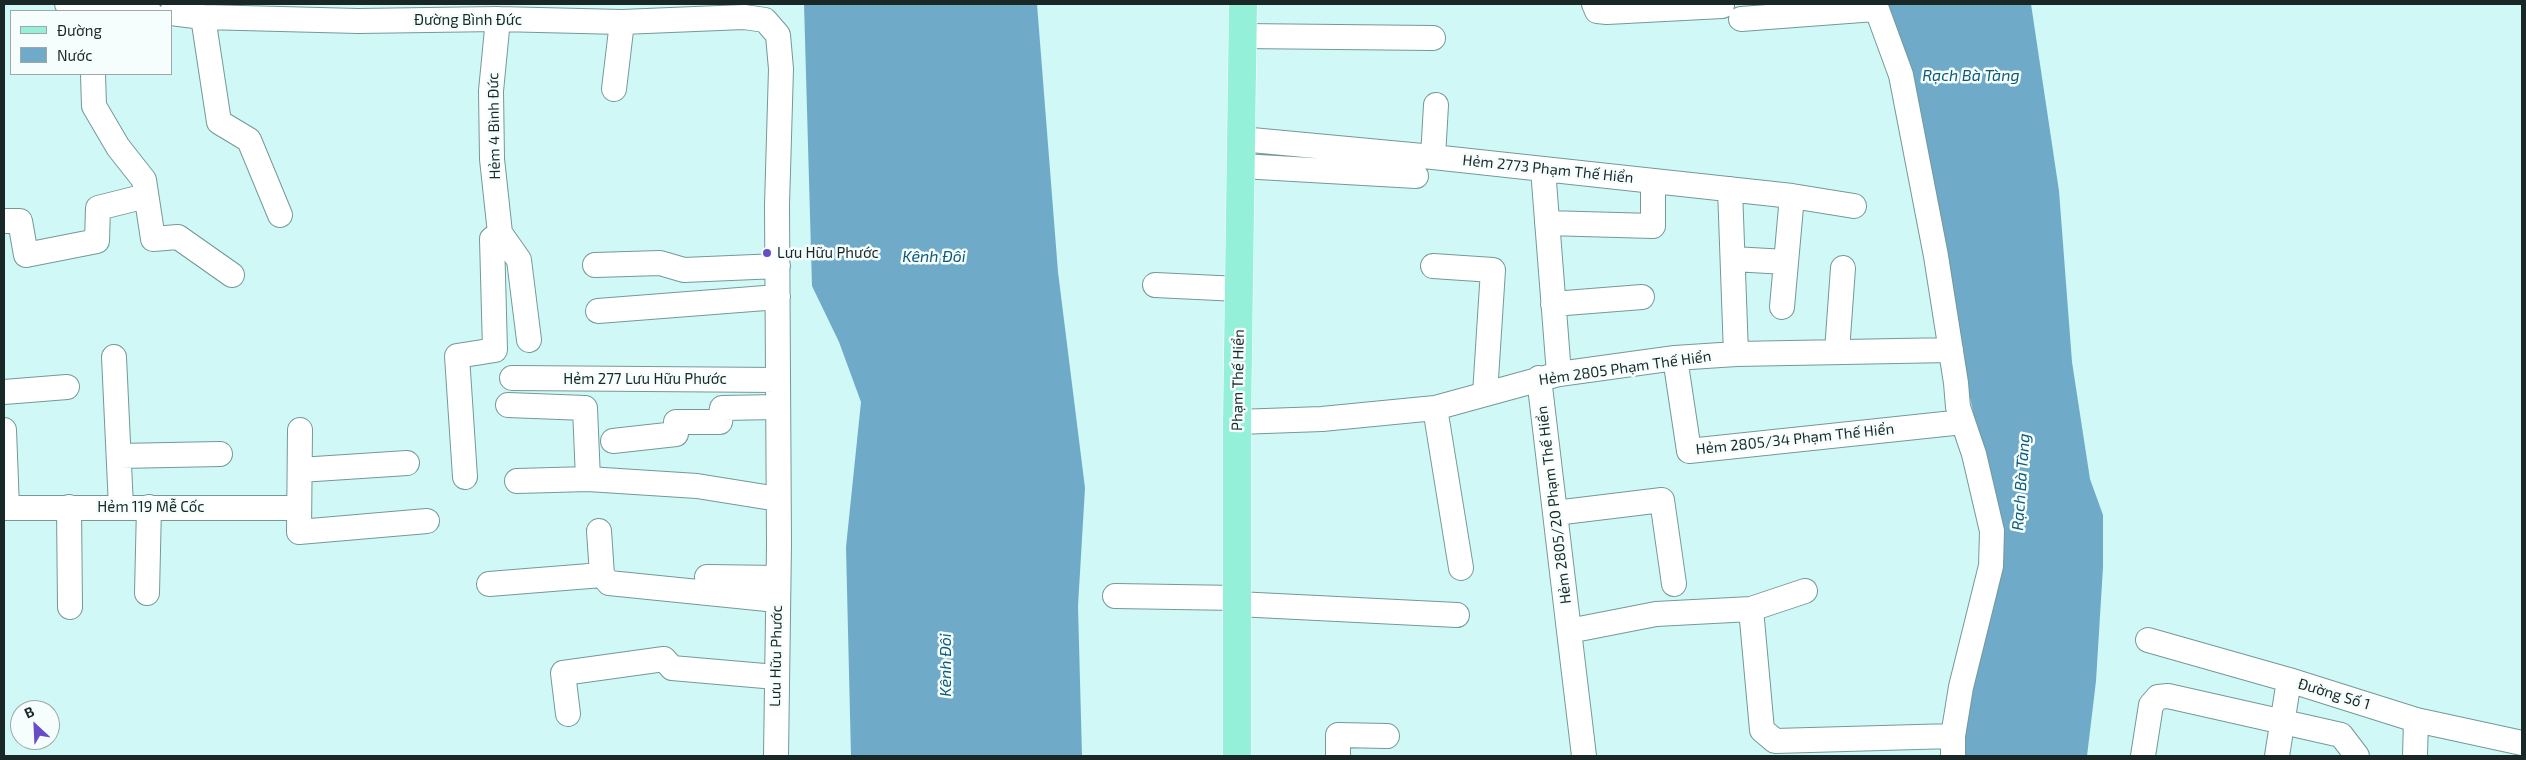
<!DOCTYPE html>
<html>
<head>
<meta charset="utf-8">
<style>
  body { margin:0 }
  #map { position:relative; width:2526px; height:760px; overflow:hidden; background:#d0f8f6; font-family:"Exo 2",sans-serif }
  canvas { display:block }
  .frame { position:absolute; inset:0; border:5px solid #192827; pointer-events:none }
  .legend { position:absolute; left:10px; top:10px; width:162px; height:65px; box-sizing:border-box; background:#f6fefd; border:1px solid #9ea8a7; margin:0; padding:6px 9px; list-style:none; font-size:15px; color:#192827 }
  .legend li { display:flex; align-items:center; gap:10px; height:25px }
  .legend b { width:25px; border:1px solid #9ea8a7 }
  .north { position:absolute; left:10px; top:700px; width:50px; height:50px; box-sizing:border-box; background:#f6fefd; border:1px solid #9ea8a7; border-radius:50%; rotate:335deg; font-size:14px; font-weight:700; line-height:20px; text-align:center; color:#192827 }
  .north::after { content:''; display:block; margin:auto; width:18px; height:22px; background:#674ec7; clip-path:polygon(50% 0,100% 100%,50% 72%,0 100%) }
</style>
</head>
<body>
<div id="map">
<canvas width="2526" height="760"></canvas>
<div class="frame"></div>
<ul class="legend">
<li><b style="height:6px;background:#95f0da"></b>Đường</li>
<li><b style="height:14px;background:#6fabc8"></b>Nước</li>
</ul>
<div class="north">B</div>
</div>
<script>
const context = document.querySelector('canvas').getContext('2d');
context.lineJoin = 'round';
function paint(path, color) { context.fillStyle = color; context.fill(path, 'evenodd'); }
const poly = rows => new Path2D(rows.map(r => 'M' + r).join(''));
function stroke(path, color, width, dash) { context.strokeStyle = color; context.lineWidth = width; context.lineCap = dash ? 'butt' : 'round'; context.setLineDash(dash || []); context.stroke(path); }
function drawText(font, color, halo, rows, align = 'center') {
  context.font = font + ' "Exo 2",sans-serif'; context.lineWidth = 5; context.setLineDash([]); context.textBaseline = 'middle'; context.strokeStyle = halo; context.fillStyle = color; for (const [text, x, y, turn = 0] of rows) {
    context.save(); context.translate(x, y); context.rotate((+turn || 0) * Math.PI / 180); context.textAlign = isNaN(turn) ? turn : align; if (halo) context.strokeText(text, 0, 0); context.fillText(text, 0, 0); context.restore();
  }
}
const water = poly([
  [804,4,1037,4,1058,272,1085,488,1078,606,1082,756,851,756,846,547,861,402,839,342,812,286],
  [1882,4,2031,4,2059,191,2072,362,2090,479,2103,515,2103,567,2096,681,2087,756,1961,756,1975,662,1993,601,1977,429]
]);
const minor = poly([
  [67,4,149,11],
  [1594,4,1597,11,1607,12,1722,6],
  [1875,4,1901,75,1936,256,1956,383,1958,407,1974,454,1992,531,1991,566,1961,687,1953,736,1953,756],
  [171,13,203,17,358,21,498,19,622,22,744,17,765,20,778,35,781,69,777,205,779,545,776,756],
  [203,17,219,122,249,140,280,215],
  [1741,19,1875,9],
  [1242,36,1433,38],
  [93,74,94,106,118,147,144,180,153,239,178,237,232,275],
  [614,89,622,22],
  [1241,139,1433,157,1792,196,1854,206],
  [1433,157,1436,105],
  [1241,166,1416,176],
  [1543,169,1559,374],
  [1730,189,1736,354],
  [4,221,20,221,26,255,97,241,98,208,146,196],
  [1547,223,1653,226,1653,181],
  [500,233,519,260,529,340],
  [1733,259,1786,262],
  [595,265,660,263,684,270,778,266],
  [1433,266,1493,270,1485,394],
  [1155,285,1239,289],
  [1553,304,1642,297],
  [1782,307,1792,196],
  [598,311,778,297],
  [1837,351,1843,268],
  [114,357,121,507],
  [1675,358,1689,451,1963,422],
  [512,378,778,380],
  [1539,378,1569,631,1656,614,1751,609,1805,591],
  [4,392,67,387],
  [508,405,585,408,588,479,697,486,778,499],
  [1435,408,1461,568],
  [1237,422,1322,419,1435,408,1559,374,1675,358,1736,354,1951,350],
  [4,430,7,508],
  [300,430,299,532,427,521],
  [613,441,676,434,676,422,720,422,722,408,778,407],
  [119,456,220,454],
  [300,470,407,463],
  [465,477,457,356,495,350,492,239,500,233,492,159,491,91,498,19],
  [517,481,588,479],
  [69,507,70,607],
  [4,508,299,508],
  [1555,513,1662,500,1674,584],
  [599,531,602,575],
  [707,577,778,578],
  [489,584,602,575,609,583,777,600],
  [147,593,149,507],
  [1115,596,1237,598],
  [1237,604,1457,615],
  [1751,609,1762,730,1775,741,1953,736],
  [1569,631,1584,756],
  [2148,640,2289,680,2416,720,2522,743],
  [568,714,563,673,664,659,672,668,776,677],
  [1338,756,1338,735,1387,736],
  [2143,756,2151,705,2158,697,2168,696,2341,735,2357,756],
  [2277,756,2289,680],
  [2415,756,2416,720]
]);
const major = poly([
  [1237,756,1237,422,1243,4]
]);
const markers = [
  [767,253,5,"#674ec7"]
];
const streetNames = [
  ["Đường Bình Đức",468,20],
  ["Hẻm 4 Bình Đức",494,126,-91],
  ["Hẻm 2773 Phạm Thế Hiển",1548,169,6],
  ["Hẻm 2805 Phạm Thế Hiển",1625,368,-8],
  ["Hẻm 277 Lưu Hữu Phước",645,379],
  ["Phạm Thế Hiển",1238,380,-89],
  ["Hẻm 2805/34 Phạm Thế Hiển",1795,439,-6],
  ["Hẻm 2805/20 Phạm Thế Hiển",1554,505,-97],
  ["Hẻm 119 Mễ Cốc",151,507],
  ["Lưu Hữu Phước",776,656,-89],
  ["Đường Số 1",2334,694,17]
];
const poiNames = [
  ["Lưu Hữu Phước",777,253]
];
const waterNames = [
  ["Rạch Bà Tàng",1971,76],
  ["Kênh Đôi",934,257],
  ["Rạch Bà Tàng",2021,482,-86],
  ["Kênh Đôi",946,665,-90]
];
paint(water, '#6fabc8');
stroke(minor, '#749997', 26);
stroke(major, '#fff', 29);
stroke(minor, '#fff', 24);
stroke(major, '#95f0da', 28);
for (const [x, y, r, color] of markers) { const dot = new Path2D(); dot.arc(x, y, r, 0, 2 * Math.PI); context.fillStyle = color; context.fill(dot); stroke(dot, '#f6fefd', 2); }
drawText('15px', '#192827', '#f6fefd', streetNames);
drawText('15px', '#192827', '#f6fefd', poiNames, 'left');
drawText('italic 16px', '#0c5a78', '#f6fefd', waterNames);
</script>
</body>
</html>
